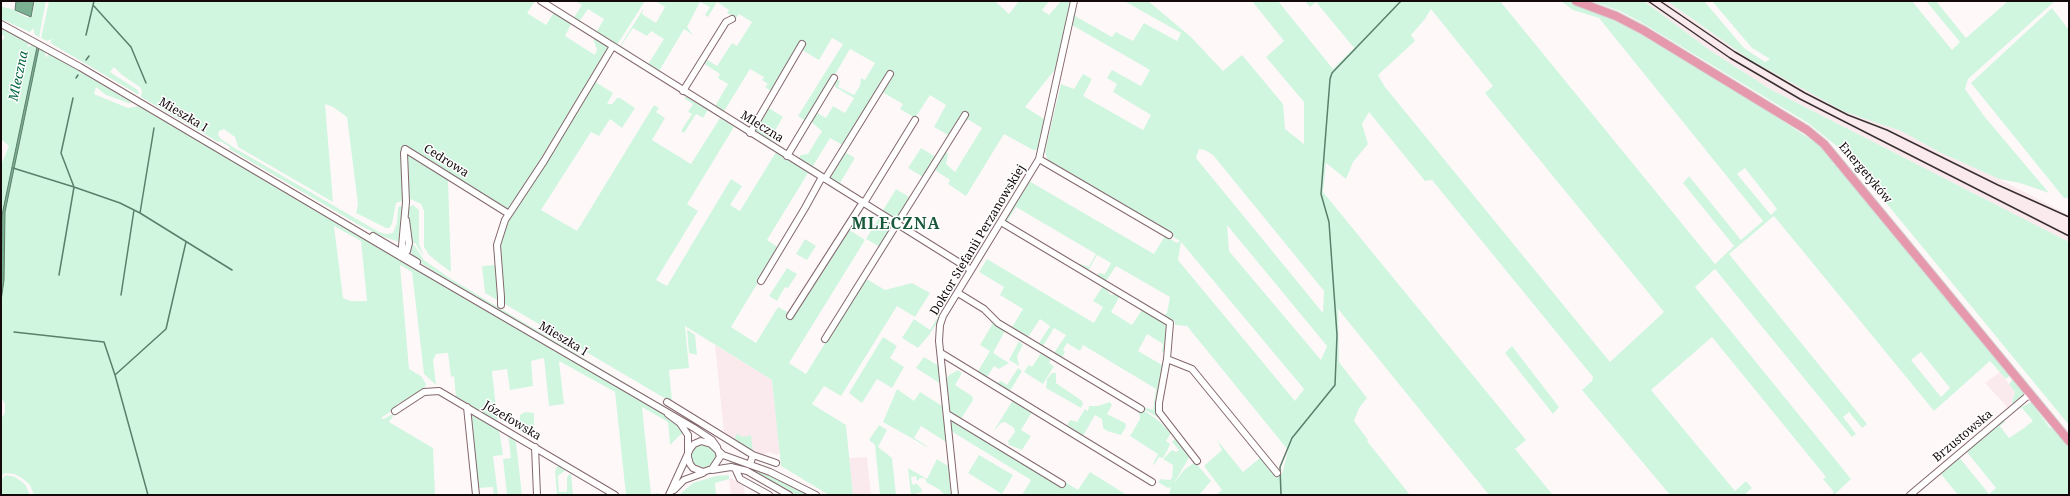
<!DOCTYPE html>
<html>
<head>
<meta charset="utf-8">
<style>
  body { margin:0 }
  #map { position:relative; width:2070px; height:496px; overflow:hidden; background:#fff8f9; font-family:"Noto Serif",serif }
  canvas { display:block }
  .frame { position:absolute; inset:0; border:2px solid #140a0c; pointer-events:none }
</style>
</head>
<body>
<div id="map">
<canvas width="2070" height="496"></canvas>
<div class="frame"></div>
</div>
<script>
const context = document.querySelector('canvas').getContext('2d');
context.lineJoin = 'round';
function paint(path, color) { context.fillStyle = color; context.fill(path, 'evenodd'); }
const poly = rows => new Path2D(rows.map(r => 'M' + r).join(''));
function stroke(path, color, width, dash) { context.strokeStyle = color; context.lineWidth = width; context.lineCap = dash ? 'butt' : 'round'; context.setLineDash(dash || []); context.stroke(path); }
function drawText(font, color, halo, rows, align = 'center') {
  context.font = font + ' "Noto Serif",serif'; context.lineWidth = 3; context.setLineDash([]); context.textBaseline = 'middle'; context.strokeStyle = halo; context.fillStyle = color; for (const [text, x, y, turn = 0] of rows) {
    context.save(); context.translate(x, y); context.rotate((+turn || 0) * Math.PI / 180); context.textAlign = isNaN(turn) ? turn : align; if (halo) context.strokeText(text, 0, 0); context.fillText(text, 0, 0); context.restore();
  }
}
const built = poly([
  [1644,1,1667,1,1710,32,1771,71,1845,111,1901,131,1939,152,1999,179,2069,215,2069,242,1770,89,1711,51],
  [715,345,772,380,780,453,777,455,768,452,763,455,724,433],
  [2000,372,2015,392,2012,403,2008,408,1985,383],
  [867,457,871,495,853,495,849,458],
  [731,478,744,486,745,495,731,495,729,479]
]);
const green = poly([
  [35,1,46,1,39,37,35,35,33,28,30,32,1,19,1,3,3,7,12,9,26,17,32,17],
  [49,1,535,1,527,13,546,25,555,11,572,22,565,36,595,55,597,50,593,38,607,46,607,50,594,81,613,93,607,104,612,104,617,98,620,98,635,108,622,128,610,119,599,136,591,132,541,210,577,231,654,105,659,108,656,112,665,118,652,140,691,164,720,118,734,127,687,204,698,211,656,280,667,286,731,179,742,186,730,205,740,211,776,152,816,178,808,173,767,240,779,248,731,327,756,343,778,307,788,312,788,315,848,229,865,240,789,363,806,374,865,278,885,290,912,283,930,293,915,317,897,306,841,396,824,386,812,404,846,425,853,495,829,495,781,466,772,380,685,326,689,368,669,370,672,401,671,402,503,303,499,244,509,217,448,179,451,272,440,264,429,255,424,247,424,211,421,204,408,198,403,148,402,150,402,201,396,203,392,224,389,228,386,228,356,213,358,204,347,117,333,107,325,104,333,202,238,147,235,137,224,129,219,131,218,135,221,139,233,147,379,232,387,234,393,233,397,223,398,207,402,206,400,242,384,237,359,225,229,149,230,147,220,141,218,142,141,97,142,91,140,87,122,75,114,67,110,72,138,90,139,95,50,43,52,39,47,41,41,38],
  [575,1,645,1,617,45,586,26,597,31,604,19,588,9,579,22,573,19,582,5],
  [655,1,995,1,1009,14,1019,1,1049,1,1042,10,1049,15,1061,1,1073,1,1057,67,1025,107,1044,119,1047,108,1048,108,1039,150,1033,150,1004,134,966,196,948,184,950,180,935,170,946,152,948,154,946,164,955,172,982,128,969,120,965,121,954,139,962,125,957,121,948,135,934,127,946,105,930,95,915,118,900,109,903,104,882,92,844,146,830,138,813,166,820,170,818,172,803,163,804,161,799,158,801,155,808,154,822,131,810,121,816,112,826,118,833,106,845,113,854,98,835,87,835,79,840,81,838,87,854,95,860,86,861,78,865,80,875,63,850,49,807,122,798,116,843,44,832,38,819,60,802,50,771,101,769,108,783,117,770,139,778,144,776,146,751,129,771,91,765,87,768,84,762,80,764,77,750,69,723,113,714,108,728,84,718,78,720,74,703,63,706,59,717,66,732,43,737,46,752,22,739,14,736,18,727,13,729,10,717,2,708,17,705,15,710,7,700,2,687,27,693,35,684,29,658,73,647,66,664,39,651,31,647,36,633,28,621,46,632,53,630,55,620,48,620,46,644,8,642,14,656,23,665,7],
  [1124,1,1148,1,1191,37,1223,71,1242,55,1283,104,1285,129,1304,144,1304,102,1266,57,1284,41,1252,1,1278,1,1333,69,1354,48,1316,2,1310,7,1305,1,1500,1,1715,264,1734,246,1683,183,1689,176,1741,240,1763,221,1599,18,1573,10,1561,1,1570,1,1578,6,1601,14,1640,34,1763,108,1825,149,1833,160,1833,165,1835,163,2010,375,2006,379,1990,361,1934,411,1774,216,1729,254,1867,424,1862,428,1849,412,1843,417,1856,434,1852,437,1715,269,1695,287,1851,479,1834,495,1831,495,1834,492,1823,479,1826,477,1712,337,1651,390,1735,491,1746,481,1752,488,1744,495,1670,495,1582,390,1592,381,1593,377,1432,180,1425,181,1369,112,1362,124,1368,144,1353,162,1346,179,1326,163,1323,192,1526,440,1515,449,1553,495,1489,495,1338,309,1339,362,1367,398,1359,408,1354,421,1368,440,1367,441,1410,495,1216,495,1222,490,1204,466,1222,450,1217,440,1243,472,1261,457,1282,474,1288,450,1187,326,1175,325,1175,322,1163,316,1167,313,1170,297,1116,266,1106,281,1097,276,1099,273,1105,274,1111,263,1097,255,1088,271,1077,264,1077,263,1089,267,1096,254,1016,207,1008,220,1009,223,1005,220,1029,181,1154,254,1165,236,1177,243,1180,241,1049,163,1047,158,1045,152,1048,138,1061,84,1074,89,1083,74,1092,79,1083,96,1143,130,1151,115,1113,92,1117,84,1107,78,1112,70,1141,86,1150,70,1072,25,1076,9,1075,16,1112,37,1116,32,1133,41,1144,23,1177,41,1181,33],
  [1431,9,1493,86,1485,93,1664,312,1610,362,1385,87,1378,75,1415,41,1411,35,1425,19],
  [1199,149,1205,150,1213,155,1324,291,1323,313,1196,158],
  [1745,168,1777,209,1771,215,1737,174],
  [1227,225,1327,346,1321,360,1229,251],
  [1181,242,1304,389,1295,401,1178,260],
  [1921,352,1950,388,1941,397,1911,360],
  [1591,1,1644,1,1711,51,1770,89,2069,242,2069,425,1845,153,1808,123,1639,21,1620,11],
  [1667,1,1704,1,1744,48,1765,62,1770,59,1752,48,1712,1,1912,1,1952,50,1960,42,1926,1,1936,1,1966,38,2008,1,2055,1,1968,79,1965,89,1984,116,2049,193,2020,183,1999,179,1939,152,1901,131,1845,112,1749,59],
  [2052,8,2069,30,2069,198,2064,198,1971,83],
  [1,28,29,43,27,47,33,45,37,47,2,215,1,274,1,165,9,146,1,139,1,42,5,37,1,34],
  [39,48,45,51,46,58,49,53,133,103,128,103,106,95,96,87,94,94,128,108,139,106,673,420,685,433,680,435,670,445,668,422,642,407,651,494,659,493,658,495,626,495,615,392,559,361,564,404,549,406,544,358,531,361,533,386,510,390,507,369,492,371,498,425,456,398,454,376,451,377,448,353,436,354,433,360,436,385,424,374,412,272,400,265,409,369,421,376,426,384,424,390,397,404,397,407,381,418,384,419,396,412,389,422,433,448,435,495,34,495,30,485,22,478,14,474,5,473,1,476,1,419,5,413,5,404,1,397,1,301,4,280,5,212],
  [334,226,361,241,367,301,351,301,343,298],
  [685,96,708,110,703,118,696,114,684,133,681,131,692,114,688,112,693,104,685,99],
  [921,148,936,157,923,177,908,168],
  [845,152,855,158,840,183,846,187,845,188,831,180,830,176],
  [896,189,911,198,896,220,882,212],
  [413,205,419,210,419,244,424,257,415,243,410,242,408,212,409,207],
  [880,216,893,224,880,247,866,239],
  [805,239,816,246,807,260,796,254],
  [410,244,414,245,424,260,451,279,669,409,666,409,445,279,412,257],
  [495,245,498,299,497,300,485,293,482,266,495,265,493,246],
  [987,259,1094,323,1103,307,1093,301,1103,286,1111,295,1117,294,1120,296,1111,312,1132,325,1143,308,1167,323,1166,352,1162,352,1163,344,1147,334,1138,351,1164,366,1159,394,1162,420,1142,408,1143,407,1153,410,1156,389,1083,345,1080,351,1067,343,1063,350,1065,352,1062,358,1054,353,1066,335,1054,328,1043,346,1039,343,1050,326,1040,319,1028,337,1012,327,1023,309,1000,295,1004,287,979,272],
  [787,268,797,274,788,288,785,287,777,301,769,296],
  [939,315,940,318,929,335,918,348,902,338,914,319,930,330],
  [993,323,1005,331,993,353,1009,363,999,369,994,366,987,377,978,371,990,351,980,345],
  [687,329,695,335,697,355,689,353],
  [883,337,897,346,890,358,904,367,892,388,877,379,862,403,849,393],
  [1019,341,1023,345,1017,356,1019,366,1009,360],
  [1512,346,1559,407,1553,414,1505,353],
  [1041,353,1051,359,1049,363,1054,366,1043,384,1024,372,1029,365,1032,367],
  [924,357,939,366,941,384,916,368],
  [1018,368,1022,371,1010,391,997,383,1001,381,1007,385],
  [958,370,962,373,955,385,972,396,973,400,961,419,949,411,946,380,949,375],
  [1052,373,1056,373,1056,383,1082,401,1083,404,1081,408,1046,388,1047,379],
  [2013,379,2025,393,2014,404,2012,402,2015,392,2009,384],
  [897,389,914,401,920,392,944,407,949,456,946,442,921,426,914,438,927,446,927,447,883,422],
  [1013,400,1032,412,1021,430,1031,436,1022,450,1009,445,1008,441,1015,432,1014,428,1005,422,1001,423,993,432],
  [1110,402,1112,405,1107,414,1125,423,1126,427,1121,435,1107,431,1103,428,1102,419,1095,415,1083,436,1067,425,1070,420,1077,422,1085,409,1088,411,1089,406,1098,406],
  [2029,403,2032,403,2049,427,2059,433,2069,445,2069,495,1958,495,1941,474,1937,477,1937,476,1959,457,1989,494,1996,488,1966,451,2003,419,2005,422,2000,426,2009,438,2024,428,2033,421,2022,408,2018,409],
  [1142,409,1159,421,1171,433,1166,441,1170,444,1167,451,1163,458,1159,457,1154,465,1153,464,1158,454,1130,436,1140,419,1139,412],
  [470,412,499,429,503,455,493,456,498,495,494,495,493,487,478,488],
  [525,412,534,413,534,438,520,431,520,415],
  [954,420,1063,486,1065,482,1078,490,1090,472,1127,495,1022,495,1031,480,951,431,950,423],
  [879,425,887,430,878,447,892,458,896,495,880,495,875,445,869,440],
  [508,434,516,442,522,495,507,495,503,459,511,458],
  [737,434,743,437,751,435,753,452,734,439],
  [1176,438,1190,456,1174,483,1184,470,1195,462,1211,481,1199,495,1169,495,1171,487,1168,488,1158,482,1161,479,1170,480,1172,478,1173,465,1163,459,1172,450,1176,452,1179,450,1172,442],
  [703,444,709,446,717,456,710,466,705,468,693,464,691,455,694,447],
  [979,455,1013,475,1002,494,968,473],
  [937,459,948,466,951,495,945,495,940,490,926,482,926,480,924,478,920,478,917,481,916,476,911,477,912,484,914,485,916,483,921,488,922,492,911,495,908,468,927,479],
  [731,460,765,473,811,495,794,495,752,470,729,465],
  [558,465,566,470,558,476,559,492,567,492,567,477,571,473,573,495,557,495,555,471],
  [6,475,15,477,25,484,30,495,1,495,1,479],
  [729,475,729,479,715,483,716,495,679,495,693,483,716,476]
]);
const water = poly([
  [16,1,34,1,31,17,15,10,16,1],
  [37,47,39,48,5,212,4,280,1,301,2,215,37,47]
]);
const stream = poly([
  [93,5,131,47,146,83],
  [86,35,94,1],
  [86,60,89,56],
  [76,78,78,75],
  [73,98,61,153,74,187],
  [154,128,140,213,232,270],
  [13,168,74,187],
  [59,275,74,187,120,203,134,210],
  [121,295,134,210,140,213],
  [14,332,104,342,115,375,148,495],
  [115,375,166,329,186,242],
  [1281,495,1280,467,1292,438,1335,385,1337,335,1329,222,1321,194,1330,79,1332,73,1401,1]
]);
const minor = poly([
  [541,1,971,270],
  [1,24,80,67,401,257,694,428,712,440,717,447,720,457,712,469,703,472,693,468,690,464,688,457,688,435,680,423,668,414],
  [683,91,726,22,732,19],
  [750,133,802,44],
  [787,156,834,78],
  [1039,159,1169,235],
  [825,179,890,74],
  [864,203,915,120],
  [1001,222,1170,323,1167,359,1159,403,1159,412,1197,461],
  [373,236,417,262],
  [402,256,407,251,409,243,406,220],
  [401,257,406,202,404,153,405,149,509,214],
  [761,281,805,208,822,177],
  [958,293,984,309,998,323,1141,409],
  [501,305,501,297,497,245,505,220,544,161,613,46],
  [790,316,863,202],
  [825,339,965,115],
  [941,353,1152,482],
  [1167,359,1192,369,1277,473],
  [667,402,753,455],
  [467,407,476,495],
  [395,411,424,392,439,391,615,495],
  [947,414,1062,484],
  [535,447,537,495],
  [750,464,753,455,776,463],
  [735,468,740,479,769,495],
  [712,470,731,467,747,471,789,495],
  [674,490,684,480,703,473],
  [669,495,690,449,694,444,701,441,711,444,723,455,770,472,816,495],
  [955,495,939,341,940,325,943,316,1039,159,1074,1],
  [1910,495,2030,394]
]);
const major = poly([
  [1576,1,1616,16,1643,30,1807,130,1824,144,2069,441]
]);
const rail = poly([
  [1648,1,1730,58,1800,99,2069,236],
  [1660,1,1735,52,1805,93,1848,115,1887,130,1998,185,2069,217]
]);
const streetNames = [
  ["Mieszka I",183,115,31],
  ["Mleczna",762,127,32],
  ["Cedrowa",446,161,32],
  ["Energetyków",1865,173,50],
  ["Doktor Stefanii Perzanowskiej",978,240,-59],
  ["Mieszka I",563,339,31],
  ["Józefowska",512,421,31],
  ["Brzustowska",1963,436,-40]
];
const waterNames = [
  ["Mleczna",19,76,-78]
];
const districtNames = [
  ["MLECZNA",896,224]
];
paint(built, '#fbeaed');
paint(green, '#d0f6e0');
paint(water, '#7bb093');
stroke(water, '#5c7e6a', 1);
stroke(stream, '#5c7e6a', 1.5);
stroke(minor, '#84686d', 8);
stroke(major, '#d5d3d3', 10);
stroke(minor, '#fff', 6);
stroke(major, '#e698ac', 8);
stroke(rail, '#382f31', 1.5);
drawText('12px', '#140a0c', '#fff', streetNames);
drawText('italic 13px', '#00643f', '#fff', waterNames);
context.letterSpacing = '1px';
drawText('bold 16px', '#18583b', '#fff', districtNames);
context.letterSpacing = '0px';
</script>
</body>
</html>
